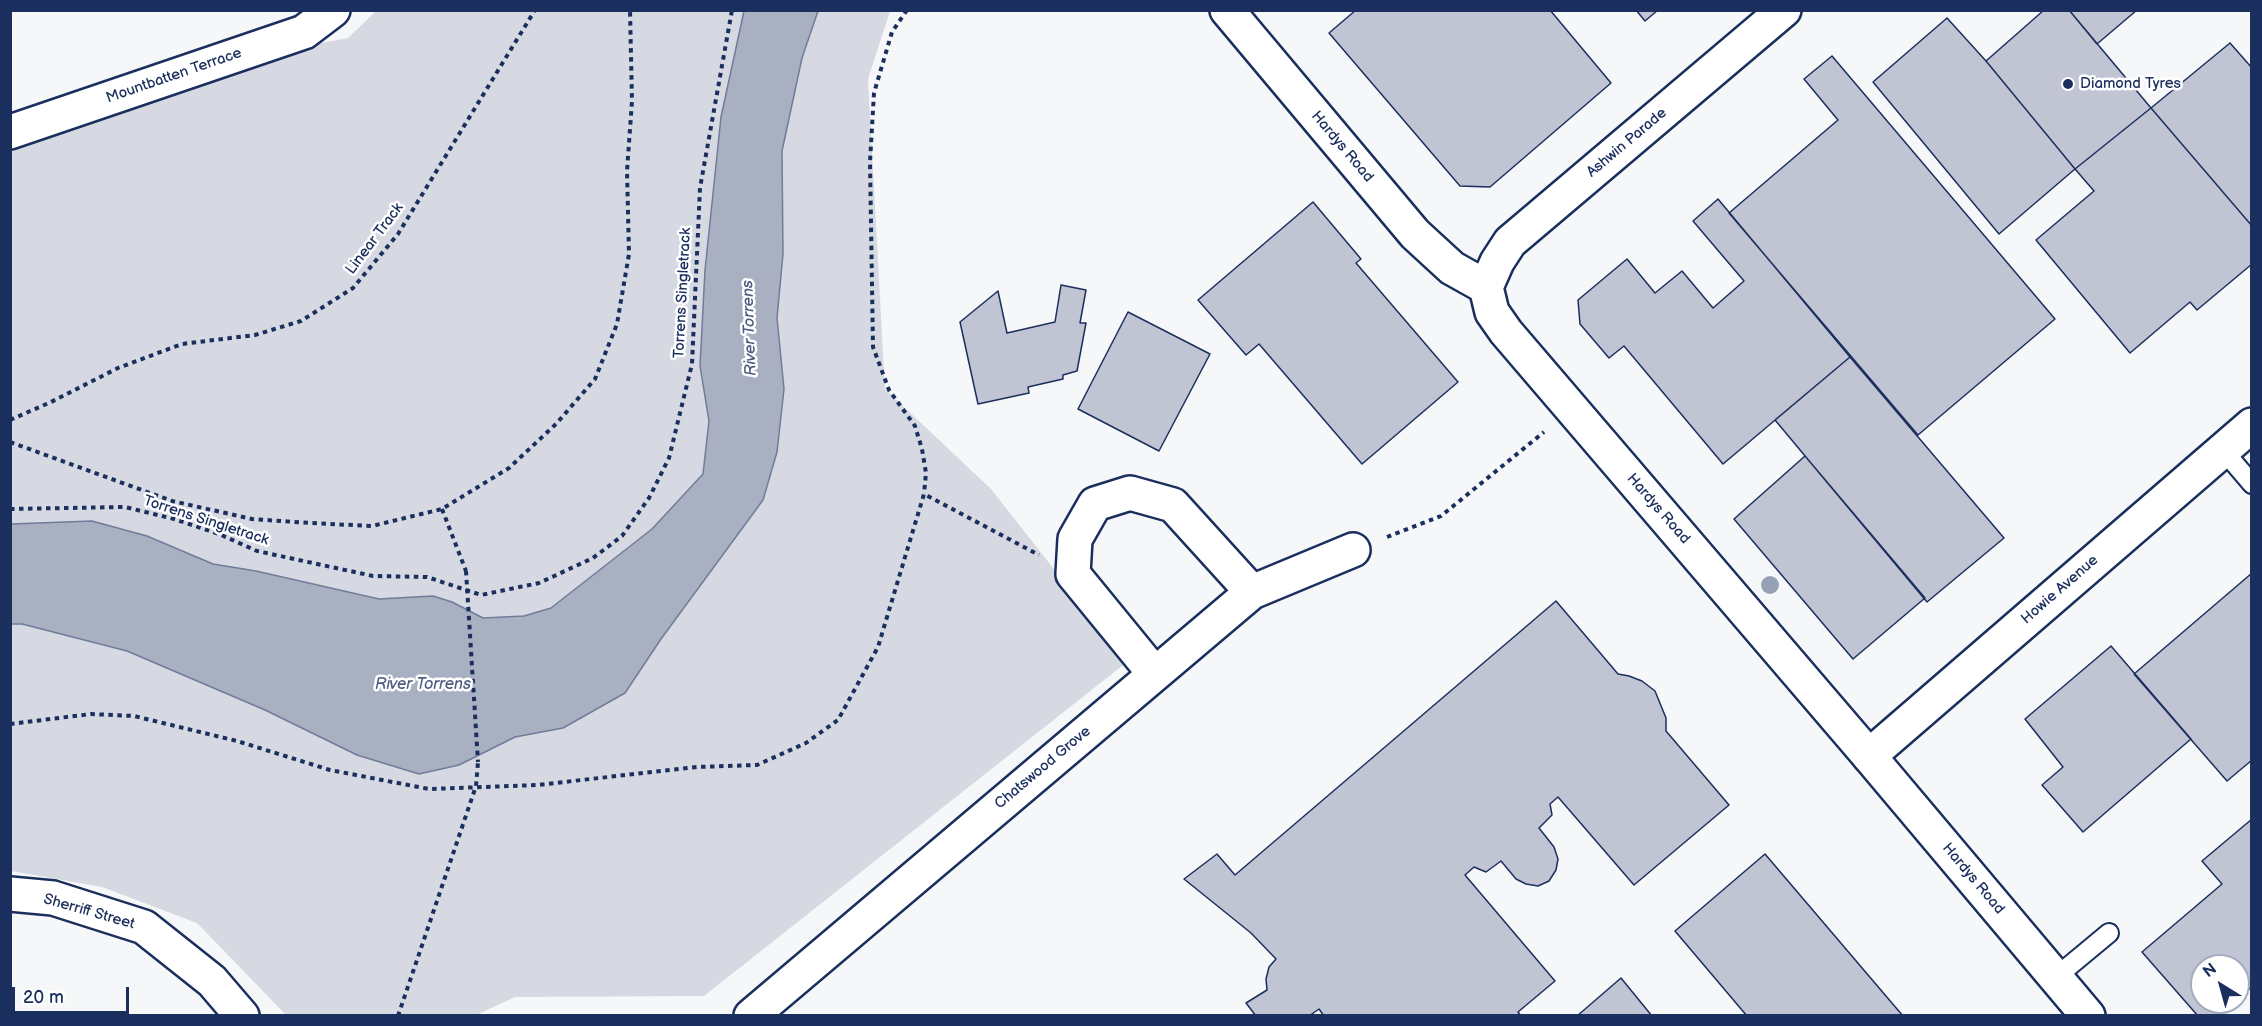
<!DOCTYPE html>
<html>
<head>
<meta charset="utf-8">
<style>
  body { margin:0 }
  #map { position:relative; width:2262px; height:1026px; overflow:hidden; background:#f6f7f9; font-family:"Balsamiq Sans",sans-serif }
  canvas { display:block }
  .frame { position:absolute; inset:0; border:12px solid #1b2f5e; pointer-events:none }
  .north { position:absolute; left:2190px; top:954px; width:60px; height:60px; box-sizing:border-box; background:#fff; border:2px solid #a4acbf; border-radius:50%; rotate:323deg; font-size:16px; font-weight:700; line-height:24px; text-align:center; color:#1b2f5e }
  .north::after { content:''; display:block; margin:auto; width:21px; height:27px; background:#1b2f5e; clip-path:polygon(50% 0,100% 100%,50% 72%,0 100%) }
  .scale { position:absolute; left:12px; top:987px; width:117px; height:27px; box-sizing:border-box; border:3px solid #1b2f5e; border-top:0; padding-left:8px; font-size:18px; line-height:21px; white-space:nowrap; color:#1b2f5e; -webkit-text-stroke:4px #fff; paint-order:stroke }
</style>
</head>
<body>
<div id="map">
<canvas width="2262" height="1026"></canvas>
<div class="frame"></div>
<div class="north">N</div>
<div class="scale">20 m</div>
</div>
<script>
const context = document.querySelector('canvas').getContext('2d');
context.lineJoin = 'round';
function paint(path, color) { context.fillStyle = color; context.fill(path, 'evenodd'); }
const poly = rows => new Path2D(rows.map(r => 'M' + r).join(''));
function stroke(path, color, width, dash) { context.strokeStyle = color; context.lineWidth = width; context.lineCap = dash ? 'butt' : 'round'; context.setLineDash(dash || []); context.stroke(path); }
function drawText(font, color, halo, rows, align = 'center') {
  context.font = font + ' "Balsamiq Sans",sans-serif'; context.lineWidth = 5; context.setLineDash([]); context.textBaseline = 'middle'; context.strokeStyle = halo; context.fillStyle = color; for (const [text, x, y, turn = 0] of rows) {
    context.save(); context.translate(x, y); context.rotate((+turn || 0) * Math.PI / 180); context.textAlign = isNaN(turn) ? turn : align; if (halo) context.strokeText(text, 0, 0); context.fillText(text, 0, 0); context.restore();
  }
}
const green = poly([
  [376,11,890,11,868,79,885,389,991,489,1127,662,704,996,515,997,474,1016,286,1015,197,923,102,887,11,871,11,152,283,50,348,38]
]);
const water = poly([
  [744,11,818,11,802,58,782,151,783,254,777,318,784,389,777,452,763,500,661,639,625,693,563,728,515,737,459,765,419,774,357,755,265,710,127,651,22,624,11,624,11,524,92,521,147,536,213,564,256,571,379,599,433,596,452,602,483,618,524,616,551,608,652,529,703,474,709,421,700,366,705,270,721,117,744,11]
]);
const building = poly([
  [1356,10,1550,10,1611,83,1490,187,1460,186,1329,33,1356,10],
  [1636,10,1658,10,1645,21,1636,10],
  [2044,10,2069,10,2151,108,2075,169,1986,61,2044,10],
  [2069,10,2137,10,2097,44,2069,10],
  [1947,18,1986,61,2075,169,1999,234,1873,82,1947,18],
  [2230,43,2252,68,2252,226,2151,108,2230,43],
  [1832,56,2055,319,1918,435,1729,213,1838,120,1804,79,1832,56],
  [2151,108,2252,226,2252,264,2197,310,2190,302,2130,353,2036,240,2094,191,2075,169,2151,108],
  [1718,199,1850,357,1723,464,1624,346,1609,358,1580,324,1578,300,1627,259,1655,293,1682,271,1713,308,1744,281,1693,221,1718,199],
  [1313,202,1361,259,1356,263,1458,382,1362,464,1259,344,1246,355,1198,300,1313,202],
  [1061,285,1086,290,1080,323,1086,323,1077,371,1063,375,1063,379,1028,387,1029,393,978,404,960,322,998,291,1007,333,1055,322,1061,285],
  [1128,312,1210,354,1159,451,1078,409,1128,312],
  [1850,357,2004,538,1927,602,1775,420,1850,357],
  [1805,456,1925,598,1853,659,1734,519,1805,456],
  [2252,573,2252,760,2227,781,2134,674,2252,573],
  [1556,601,1618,674,1629,676,1642,681,1655,691,1666,718,1666,731,1729,805,1634,885,1558,797,1550,804,1552,815,1539,828,1554,847,1558,859,1556,870,1549,881,1538,886,1526,884,1516,879,1501,861,1486,872,1474,867,1465,875,1555,981,1518,1012,1521,1016,1324,1016,1319,1009,1309,1016,1256,1016,1246,1003,1267,990,1266,979,1269,967,1276,959,1251,933,1184,879,1217,854,1235,875,1556,601],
  [2111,646,2191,739,2083,832,2042,785,2063,767,2025,719,2111,646],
  [2252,819,2252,987,2238,998,2238,966,2202,966,2202,1002,2233,1002,2218,1016,2198,1016,2142,952,2222,884,2202,861,2252,819],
  [1765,854,1903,1016,1747,1016,1675,931,1765,854],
  [1621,978,1652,1016,1577,1016,1621,978]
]);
const path = poly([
  [907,10,892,32,874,93,870,162,873,347,889,390,915,426,922,449,926,473,924,494],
  [10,420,51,402,118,368,182,344,255,335,301,321,353,288,398,234,535,10],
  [10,442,172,501,252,519,310,523,372,526,442,509,509,468,556,424,595,379,617,324,629,254,627,171,632,101,630,10],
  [10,509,125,507,174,519,219,534,257,551,373,576,427,577,481,595,539,583,593,558,622,536,649,498,669,458,692,364,700,188,732,10],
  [442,509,466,571],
  [1387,537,1441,516,1544,432],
  [10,724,91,714,134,716,237,741,330,770,429,789,537,785,697,767,757,765,806,743,838,720,878,647,924,494,1039,555],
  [398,1016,476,786,478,762]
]);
const service = poly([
  [2223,450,2252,484],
  [2056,977,2109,933]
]);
const minor = poly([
  [1227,10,1415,234,1452,268,1486,287],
  [10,132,304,32,333,10],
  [1154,673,1073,574,1075,539,1095,504,1130,493,1173,505,1252,592],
  [1869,756,2252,425],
  [10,894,53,898,144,927,212,981,242,1016],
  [751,1016,1252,592,1353,550]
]);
const tertiary = poly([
  [1784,10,1510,242,1497,262,1486,287,1492,312,1506,332,1869,756,2088,1016]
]);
const pathBridge = poly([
  [466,571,478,762]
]);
const trees = [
  [1770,585]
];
const markers = [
  [2068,84,6,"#1b2f5e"]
];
const streetNames = [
  ["Mountbatten Terrace",174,76,-19],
  ["Ashwin Parade",1627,143,-40],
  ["Hardys Road",1342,147,50],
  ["Linear Track",375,239,-53],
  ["Torrens Singletrack",683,293,-87],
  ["Hardys Road",1658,509,49],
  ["Torrens Singletrack",206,521,18],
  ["Howie Avenue",2060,590,-41],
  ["Chatswood Grove",1043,768,-40],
  ["Hardys Road",1973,879,50],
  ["Sherriff Street",89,912,16]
];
const poiNames = [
  ["Diamond Tyres",2080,84]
];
const waterNames = [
  ["River Torrens",750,328,-92],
  ["River Torrens",423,685]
];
paint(green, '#d6d9e2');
paint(water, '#a9b0c1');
stroke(water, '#707c99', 1.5);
paint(building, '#c0c4d3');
stroke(building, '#1b2f5e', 1.5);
stroke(service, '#1b2f5e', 22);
stroke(minor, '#1b2f5e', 38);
stroke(tertiary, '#1b2f5e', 38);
stroke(path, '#1b2f5e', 4, [4.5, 4.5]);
stroke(service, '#fff', 18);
stroke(minor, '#fff', 33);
stroke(tertiary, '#fff', 33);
stroke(pathBridge, '#1b2f5e', 4, [4.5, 4.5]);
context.fillStyle = '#97a1b6';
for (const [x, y] of trees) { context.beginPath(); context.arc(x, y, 9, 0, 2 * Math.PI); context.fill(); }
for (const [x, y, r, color] of markers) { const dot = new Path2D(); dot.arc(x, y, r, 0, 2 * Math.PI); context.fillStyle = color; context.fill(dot); stroke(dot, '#fff', 2); }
drawText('15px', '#1b2f5e', '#fff', streetNames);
drawText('15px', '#1b2f5e', '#fff', poiNames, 'left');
drawText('italic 16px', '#4d5c81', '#fff', waterNames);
</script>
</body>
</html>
